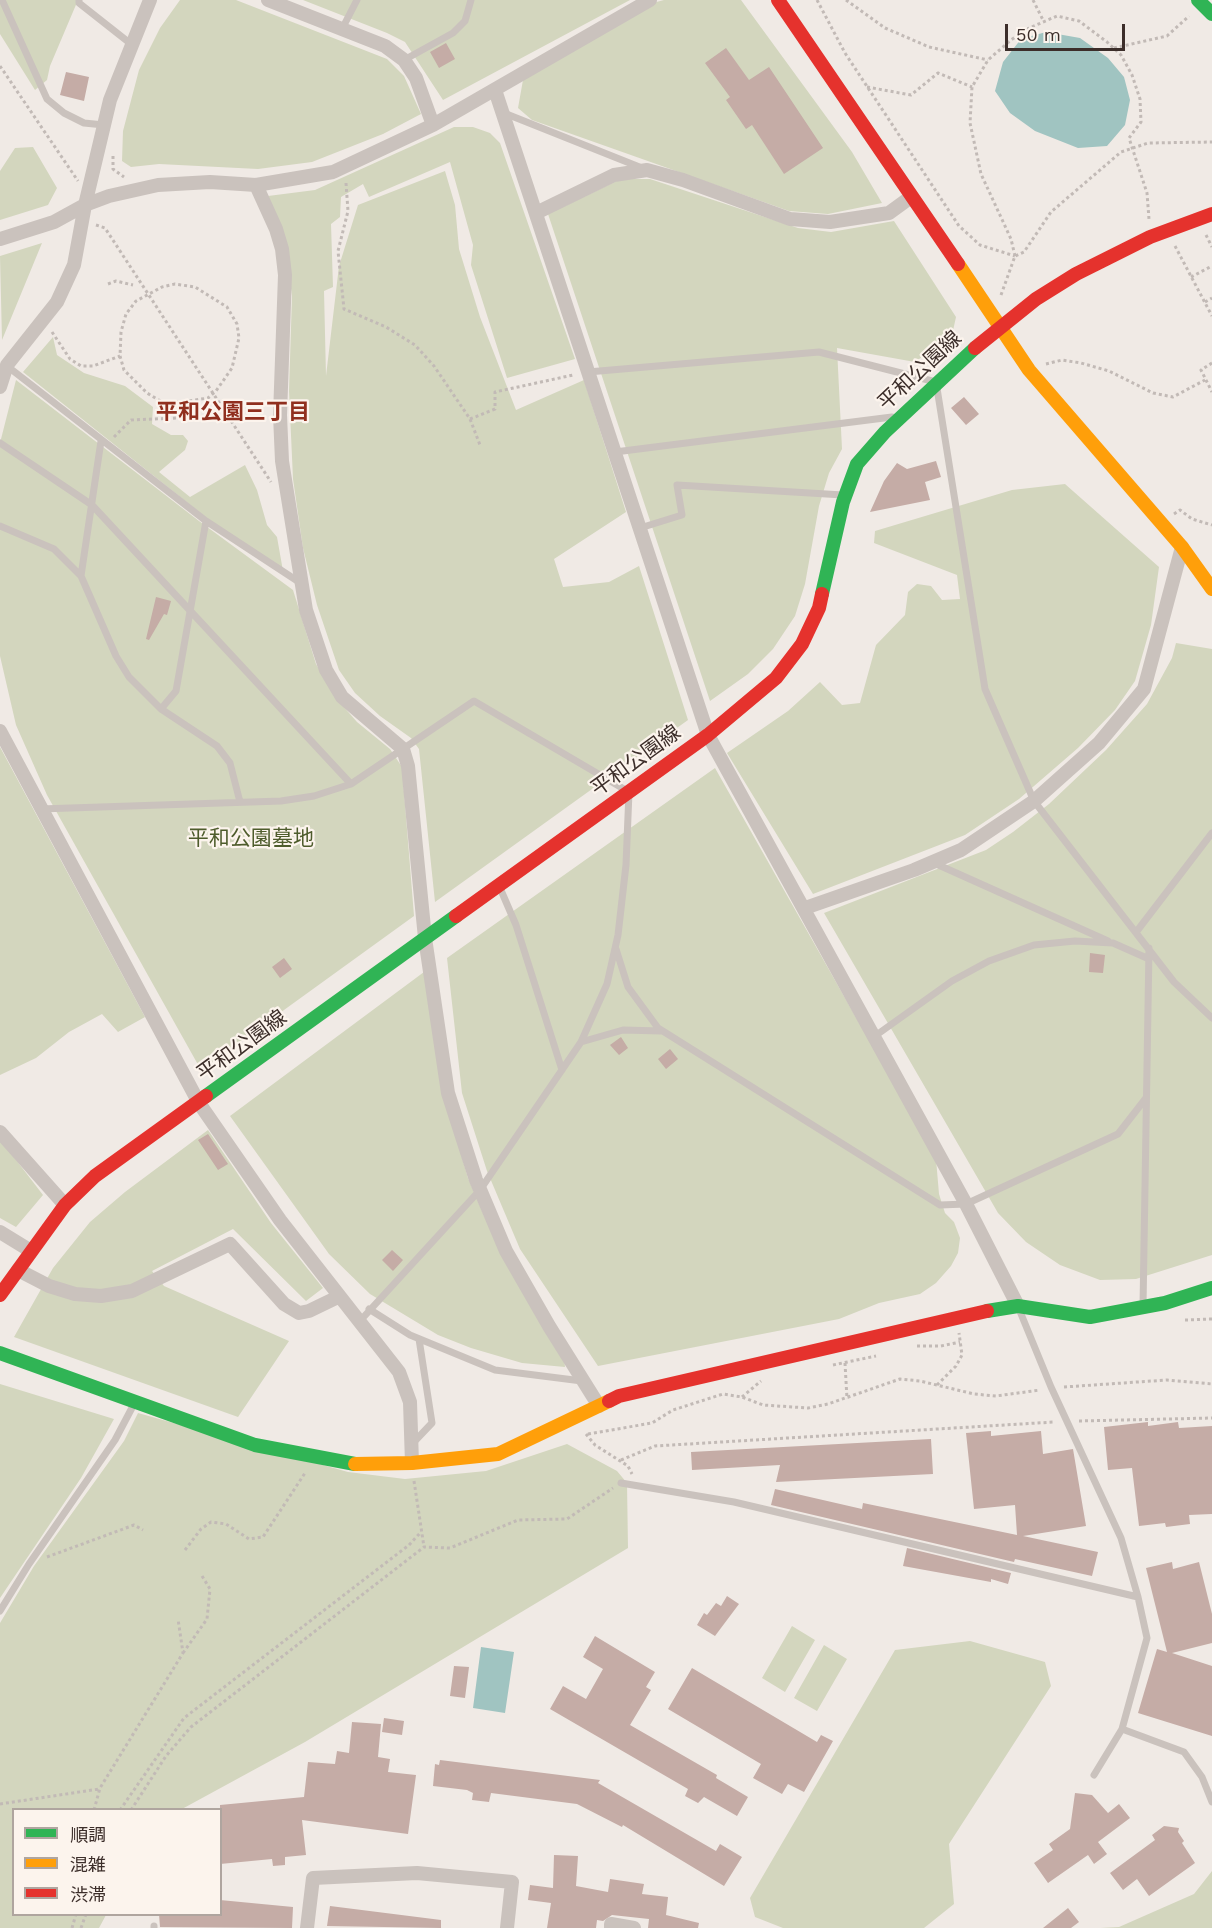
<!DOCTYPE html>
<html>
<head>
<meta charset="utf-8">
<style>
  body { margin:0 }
  #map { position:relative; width:1212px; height:1928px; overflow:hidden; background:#f0eae5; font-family:"Work Sans","Noto Sans JP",sans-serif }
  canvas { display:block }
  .legend { position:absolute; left:12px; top:1808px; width:210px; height:108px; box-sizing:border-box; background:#fcf4ed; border:2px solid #afa59f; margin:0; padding:8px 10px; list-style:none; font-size:18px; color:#3c2e2a }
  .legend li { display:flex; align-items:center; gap:12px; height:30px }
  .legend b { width:30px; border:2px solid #afa59f }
  .scale { position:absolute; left:1005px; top:24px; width:120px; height:27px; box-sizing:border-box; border:3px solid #3c2e2a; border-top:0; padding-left:8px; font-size:18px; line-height:21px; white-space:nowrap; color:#3c2e2a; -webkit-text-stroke:4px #fcf4ed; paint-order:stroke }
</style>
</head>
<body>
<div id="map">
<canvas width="1212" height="1928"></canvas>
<ul class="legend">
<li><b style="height:8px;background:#30b455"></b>順調</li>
<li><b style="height:8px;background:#ff9f0a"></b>混雑</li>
<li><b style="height:8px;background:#e5322d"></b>渋滞</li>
</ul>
<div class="scale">50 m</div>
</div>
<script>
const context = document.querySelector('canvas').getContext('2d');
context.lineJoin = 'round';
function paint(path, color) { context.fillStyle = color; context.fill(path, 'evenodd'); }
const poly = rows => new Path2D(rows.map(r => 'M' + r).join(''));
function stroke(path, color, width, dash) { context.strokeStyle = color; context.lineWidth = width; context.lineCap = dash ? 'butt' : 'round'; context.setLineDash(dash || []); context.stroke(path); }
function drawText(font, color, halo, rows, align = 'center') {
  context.font = font + ' "Work Sans","Noto Sans JP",sans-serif'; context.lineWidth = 4.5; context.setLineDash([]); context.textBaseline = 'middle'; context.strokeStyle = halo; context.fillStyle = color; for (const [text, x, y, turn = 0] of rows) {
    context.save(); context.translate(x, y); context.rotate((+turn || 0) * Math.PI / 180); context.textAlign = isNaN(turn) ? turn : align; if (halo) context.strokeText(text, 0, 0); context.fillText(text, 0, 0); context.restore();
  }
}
const green = poly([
  [0,0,78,0,50,66,47,80,35,90,0,34],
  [180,0,236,0,387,59,404,76,421,114,383,134,312,162,258,169,159,164,131,167,122,161,123,131,139,70,160,28],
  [303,0,630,0,443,100,405,42,387,33],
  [664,0,741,0,852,152,882,203,828,214,789,211,532,120,518,108,523,80,634,8],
  [454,127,473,127,490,133,500,143,575,359,507,378,471,265,473,245,450,162,369,197,363,184,341,197,340,217,331,224,333,287,324,291,326,376,339,266,358,205,445,171,455,205,459,249,480,317,516,410,584,380,626,512,554,559,563,587,609,582,639,566,688,720,435,902,419,749,411,738,380,716,355,693,339,670,317,605,303,548,293,479,289,391,292,296,286,250,268,196,315,190],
  [33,147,57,188,48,205,0,220,0,171,15,148],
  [621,179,650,179,798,228,831,232,894,221,956,317,952,335,915,362,837,348,842,449,829,473,819,506,805,584,795,616,773,649,748,674,710,701,548,214],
  [42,243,2,340,0,256],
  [53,337,57,355,84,373,125,386,153,407,152,424,171,435,183,435,188,441,185,450,159,472,190,497,245,465,257,490,267,525,277,537,283,571,208,519,23,372],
  [16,380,199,521,293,590,316,664,336,698,357,722,390,749,402,767,414,916,201,1070,47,795,16,725,0,656,0,443],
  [1065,484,1159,567,1151,625,1135,681,1115,710,1078,748,1019,799,965,835,813,894,727,753,788,711,820,682,842,705,860,703,876,645,905,615,908,592,917,584,931,586,942,600,960,599,957,575,874,543,875,531,1012,490],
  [1176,643,1212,649,1212,1255,1136,1279,1100,1280,1060,1265,1026,1242,998,1213,824,913,986,850,1013,832,1049,804,1106,750,1147,704,1172,658],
  [0,747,145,1017,118,1032,102,1014,69,1032,36,1058,0,1075],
  [715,768,936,1159,939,1194,945,1213,954,1222,960,1238,958,1253,951,1266,936,1283,920,1294,879,1303,839,1319,598,1366,520,1249,487,1171,462,1093,447,958],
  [424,972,441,1086,468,1178,485,1218,564,1357,565,1367,522,1363,471,1348,438,1335,370,1294,329,1254,230,1116],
  [208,1130,271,1223,323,1288,306,1301,233,1229,152,1271,164,1286,289,1341,238,1417,14,1337,53,1268,90,1222,125,1192],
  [0,1139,43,1195,16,1227,0,1218],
  [0,1384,114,1419,81,1478,0,1598],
  [138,1413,348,1472,405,1479,486,1471,567,1444,617,1471,627,1483,628,1548,305,1742,182,1809,14,1810,14,1914,106,1915,99,1928,0,1928,0,1623,34,1566,124,1441],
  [792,1626,815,1640,785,1692,762,1678],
  [970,1641,1045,1662,1051,1686,949,1844,954,1904,924,1928,783,1928,755,1917,750,1898,895,1650],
  [824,1645,847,1659,817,1711,794,1698],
  [1212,1871,1212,1928,1100,1928,1119,1927,1194,1894]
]);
const water = poly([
  [1046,32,1080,38,1108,58,1124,77,1130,100,1125,125,1107,146,1078,148,1035,131,1010,113,995,91,1003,62,1021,39],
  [481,1647,514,1652,505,1713,473,1708]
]);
const building = poly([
  [446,43,455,59,439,68,430,52],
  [726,48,749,80,769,67,823,148,784,174,752,125,746,129,726,100,730,97,705,63],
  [66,72,89,77,84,101,60,95],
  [964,397,979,414,966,425,951,408],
  [936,461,941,477,925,482,930,500,870,512,884,481,897,463,907,469],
  [156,597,171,601,167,615,164,614,149,640,146,639],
  [1090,953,1105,955,1103,973,1089,972],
  [284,958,292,969,280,978,272,967],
  [621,1037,628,1048,619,1055,610,1045],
  [670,1049,678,1059,666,1069,658,1059],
  [208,1134,228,1164,218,1170,198,1140],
  [392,1250,403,1260,393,1271,382,1260],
  [1148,1422,1148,1426,1178,1422,1179,1428,1212,1426,1212,1514,1189,1515,1190,1524,1166,1527,1165,1523,1139,1526,1132,1468,1108,1470,1104,1427],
  [991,1431,991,1436,1041,1431,1043,1454,1073,1449,1086,1526,1023,1536,1098,1552,1092,1576,1015,1559,1014,1562,771,1505,775,1489,862,1509,863,1503,1017,1535,1015,1505,974,1509,966,1433],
  [931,1439,933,1474,776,1482,780,1465,692,1470,691,1452],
  [907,1548,1011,1573,1008,1584,991,1579,991,1582,903,1566],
  [1172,1562,1173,1569,1199,1562,1212,1614,1212,1643,1172,1653,1212,1666,1212,1736,1138,1713,1157,1649,1167,1652,1146,1568],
  [727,1596,739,1604,715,1636,697,1625,704,1613,707,1615,716,1603,721,1606],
  [595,1636,655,1672,646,1687,651,1690,630,1725,717,1775,716,1778,748,1797,737,1816,704,1797,698,1803,685,1796,688,1789,550,1709,563,1686,586,1699,603,1669,583,1657],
  [454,1666,469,1667,465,1698,450,1696],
  [692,1668,817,1742,821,1735,833,1741,804,1792,788,1784,782,1794,753,1778,761,1764,668,1709],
  [384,1718,404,1721,402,1735,382,1732],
  [352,1722,381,1724,378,1757,390,1759,388,1772,416,1775,408,1834,302,1820,306,1855,285,1857,285,1865,273,1866,272,1859,220,1864,220,1805,304,1797,308,1762,335,1764,337,1751,349,1753],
  [440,1760,600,1780,598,1783,716,1851,720,1844,742,1857,724,1886,623,1825,622,1827,577,1804,491,1793,489,1802,472,1800,473,1793,467,1790,433,1786,435,1764,439,1765],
  [1075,1793,1092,1795,1108,1813,1119,1804,1130,1818,1098,1842,1107,1854,1094,1864,1088,1855,1048,1883,1034,1863,1053,1850,1049,1844,1070,1829],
  [1164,1826,1179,1828,1178,1832,1184,1841,1182,1843,1195,1863,1149,1896,1137,1879,1123,1890,1110,1873,1155,1840,1152,1835],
  [554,1855,578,1856,576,1886,608,1892,610,1879,644,1884,642,1894,668,1897,666,1915,699,1923,698,1928,648,1928,649,1919,612,1915,603,1921,597,1920,596,1928,547,1928,551,1903,528,1900,530,1885,553,1888],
  [220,1900,293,1907,292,1928,160,1927,159,1914,220,1914],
  [330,1906,441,1920,441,1928,327,1926],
  [1068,1908,1079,1922,1071,1928,1043,1928]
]);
const path = poly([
  [817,0,845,53,959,226,980,245,1015,256],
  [846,0,885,28,906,37,929,47,988,60],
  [1033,0,1043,20],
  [1114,48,1167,36,1189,16],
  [0,66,78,181],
  [867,87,911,95,938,73,972,87],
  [113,156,113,169,124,177],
  [346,183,348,211,338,251,344,309,386,327,415,345,434,366,470,419,480,445],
  [96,225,105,228,271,482],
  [1206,235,1212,247],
  [1175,246,1212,316],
  [1015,256,1011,239,981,174,970,123,972,87,988,60,1011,40,1027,29,1057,16,1079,21,1107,42,1121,55,1132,75,1140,99,1141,122,1129,138,1147,193,1149,219],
  [1191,277,1212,266],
  [108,284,116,281,133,285],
  [1001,295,1015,256,1024,252,1051,212,1121,152,1148,143,1212,142],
  [1205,302,1212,298],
  [52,332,70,359,81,366,93,366,120,356],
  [1212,363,1201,370,1212,392],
  [1046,364,1062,360,1081,363,1109,371,1153,393,1173,397,1205,380],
  [470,419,495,409,495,392,573,375],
  [114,437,131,420,178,418,182,416,183,402,208,398,216,391,232,368,239,338,237,324,227,307,195,287,175,284,162,287,136,301,126,314,121,332,120,356,124,370,147,393,162,402,183,402],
  [1174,514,1180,510,1192,519,1212,525],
  [1185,1320,1212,1319],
  [917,1346,941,1346,960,1342],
  [845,1363,847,1399],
  [833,1365,876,1356],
  [937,1385,956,1366,962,1355,959,1333],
  [1064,1387,1167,1380,1212,1384],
  [742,1397,761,1381],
  [1079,1421,1212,1418],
  [586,1434,595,1445,628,1466,632,1474],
  [588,1434,652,1423,673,1410,723,1394,742,1397,763,1405,808,1408,828,1404,900,1379,920,1381,974,1394,996,1396,1040,1390],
  [621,1460,655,1446,1054,1422],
  [414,1481,424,1547],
  [185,1550,201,1529,211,1522,226,1524,249,1539,263,1537,305,1473],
  [47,1557,134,1525,143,1530],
  [183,1653,207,1619,210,1589,202,1576],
  [0,1804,99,1789],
  [94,1810,100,1788,183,1653,178,1619],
  [120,1810,184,1718,409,1545,421,1532],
  [131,1810,166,1756,191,1727,424,1547,450,1548,518,1520,567,1519,613,1488],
  [72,1928,76,1914],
  [81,1928,86,1914]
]);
const lane = poly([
  [2,0,47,99,64,113,84,123,104,125],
  [79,0,79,3,131,44],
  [342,29,357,0],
  [404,60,453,33,465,21,471,0],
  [504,113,642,168],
  [7,366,206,521,299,582],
  [588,372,819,352,936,382,985,689,1034,801,1174,982,1212,1018],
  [0,443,92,505,351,784],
  [615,452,892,417],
  [0,526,54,549,81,576,116,656,129,677,161,709,217,746,230,763,240,802],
  [640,528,682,515,677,485,843,495],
  [81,576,101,441],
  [161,709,176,691,206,521],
  [40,809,281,801,314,796,351,784,474,701,629,792,626,865,618,935,607,984,581,1042,480,1190,359,1322],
  [934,863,1108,941],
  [500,888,516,925,562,1070],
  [1137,931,1212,833],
  [616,949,628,987,658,1028,940,1205,966,1204,1118,1134,1146,1098],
  [875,1036,952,981,989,961,1034,945,1075,941,1113,943,1149,959],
  [581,1042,623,1030,661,1031],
  [1143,1306,1149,948],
  [369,1309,410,1335,495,1370,582,1381],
  [1019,1309,1051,1387,1121,1538,1138,1597],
  [412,1444,432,1423,419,1339],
  [621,1483,734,1502,1138,1597,1147,1638,1122,1729,1094,1775],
  [0,1611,29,1564,115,1440,134,1404],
  [1122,1729,1184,1752,1202,1777,1212,1802],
  [154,1928,154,1926]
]);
const street = poly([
  [268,0,385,46,404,60,416,78,433,125],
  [495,90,708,735,966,1204,1018,1306],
  [256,185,276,229,282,249,285,275,280,415,282,461,306,610,326,670,342,697,403,749,408,766,425,938,448,1093,476,1180,506,1251,549,1326,599,1406],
  [536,213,614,175,647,170,683,180,790,219,830,222,889,213,911,197],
  [0,239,54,222,85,205,109,196,158,185,210,182,256,185,333,172,433,125,650,0],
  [0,387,7,365,57,302,74,265,85,205,110,100,150,0],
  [0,731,199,1103,280,1220,399,1372,410,1402,412,1463],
  [805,908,914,870,961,850,1034,801,1099,743,1144,689,1182,547],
  [0,1132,65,1205],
  [0,1232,31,1251],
  [18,1270,49,1286,75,1294,101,1296,132,1291,230,1244,284,1304,299,1313,309,1311,338,1297],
  [307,1928,313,1878,417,1873,512,1882,507,1928],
  [611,1928,611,1924,634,1928]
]);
const fast = poly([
  [1198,0,1212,14],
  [822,594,843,502,857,464,885,432,975,348],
  [206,1096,456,916],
  [987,1311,1018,1306,1090,1317,1165,1303,1212,1288],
  [0,1353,255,1445,355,1464]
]);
const slow = poly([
  [958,264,1029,370,1182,547,1212,589],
  [355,1464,412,1463,498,1454,609,1401]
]);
const jam = poly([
  [778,0,958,264],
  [975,348,1036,299,1076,274,1150,237,1212,214],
  [456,916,708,735,776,678,802,644,819,608,822,594],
  [0,1295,65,1205,95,1176,206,1096],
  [609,1401,619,1396,987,1311]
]);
const streetNames = [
  ["平和公園線",920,371,-43],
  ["平和公園線",636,761,-36],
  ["平和公園線",242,1046,-36]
];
const parkNames = [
  ["平和公園墓地",251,839]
];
const neighbourhoodNames = [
  ["平和公園三丁目",233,413]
];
paint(green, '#d3d6be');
paint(water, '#a0c4c1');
paint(building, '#c5aca6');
stroke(path, '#c2bab6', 3, [3, 3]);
stroke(lane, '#cac2bd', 7);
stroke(street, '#cac2bd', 14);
stroke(fast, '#30b455', 14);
stroke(slow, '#ff9f0a', 14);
stroke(jam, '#e5322d', 14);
drawText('21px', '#3c2e2a', '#fcf4ed', streetNames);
drawText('21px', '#4e5c2c', '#fcf4ed', parkNames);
drawText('bold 22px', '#902f1e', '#fcf4ed', neighbourhoodNames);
</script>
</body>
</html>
